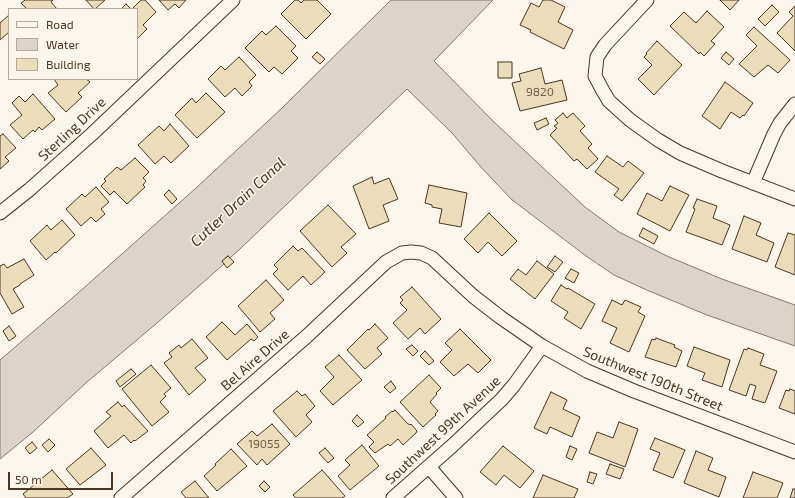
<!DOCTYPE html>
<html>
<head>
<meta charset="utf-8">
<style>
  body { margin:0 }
  #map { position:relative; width:795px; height:498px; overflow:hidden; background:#fbf6e9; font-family:"Exo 2",sans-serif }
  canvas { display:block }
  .legend { position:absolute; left:8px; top:8px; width:130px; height:72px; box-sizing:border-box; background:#fbf6e9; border:1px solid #b4a999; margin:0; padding:5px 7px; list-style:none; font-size:12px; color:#4a3520 }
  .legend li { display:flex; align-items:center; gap:8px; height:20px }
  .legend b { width:20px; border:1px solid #b4a999 }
  .scale { position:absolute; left:8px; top:472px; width:105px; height:18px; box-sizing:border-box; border:2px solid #4a3520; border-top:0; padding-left:5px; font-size:12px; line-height:14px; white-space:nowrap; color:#4a3520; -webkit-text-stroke:3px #fbf6e9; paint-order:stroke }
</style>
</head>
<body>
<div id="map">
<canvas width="795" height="498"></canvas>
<ul class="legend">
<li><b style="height:5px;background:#fbf6e9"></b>Road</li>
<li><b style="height:11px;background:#dcd4c6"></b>Water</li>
<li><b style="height:11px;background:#ecdcbc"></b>Building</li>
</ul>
<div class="scale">50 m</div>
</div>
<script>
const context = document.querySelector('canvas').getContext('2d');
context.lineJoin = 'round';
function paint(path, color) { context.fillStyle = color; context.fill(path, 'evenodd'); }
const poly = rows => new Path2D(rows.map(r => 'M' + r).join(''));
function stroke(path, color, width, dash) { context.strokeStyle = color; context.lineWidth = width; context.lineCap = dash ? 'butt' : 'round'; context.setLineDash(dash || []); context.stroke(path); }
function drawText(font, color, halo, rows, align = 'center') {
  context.font = font + ' "Exo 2",sans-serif'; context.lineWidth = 3; context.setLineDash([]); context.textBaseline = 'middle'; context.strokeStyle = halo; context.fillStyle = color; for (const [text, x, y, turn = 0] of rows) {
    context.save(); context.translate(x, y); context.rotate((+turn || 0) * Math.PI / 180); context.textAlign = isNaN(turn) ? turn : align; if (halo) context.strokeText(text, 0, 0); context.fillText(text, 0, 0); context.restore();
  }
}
const water = poly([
  [391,0,493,0,434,61,494,122,585,207,619,232,667,256,722,279,795,305,795,346,707,315,649,291,614,275,586,256,511,199,480,166,452,133,407,89,240,249,230,258,228,256,222,261,224,264,157,323,87,382,33,432,0,459,0,360,77,294,196,188,282,108,391,0]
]);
const building = poly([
  [25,0,53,0,51,2,57,9,27,9,21,3,25,0],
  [86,0,105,0,95,9,94,9,86,0],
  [141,0,145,0,156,12,143,25,147,29,137,39,137,9,132,9,141,0],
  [159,0,186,0,179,8,175,4,168,10,159,0],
  [295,0,298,0,301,3,304,0,317,0,331,14,306,39,281,14,295,0],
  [543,0,551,0,565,7,558,22,573,30,564,49,530,32,531,30,520,25,531,3,539,7,543,0],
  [720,0,739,0,730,10,720,0],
  [126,4,131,9,121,9,126,4],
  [772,5,779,12,765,26,758,19,772,5],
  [795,6,795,51,777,33,793,16,789,12,795,6],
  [707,11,724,27,711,41,715,44,704,56,700,52,699,54,670,26,684,12,696,23,707,11],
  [9,15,9,32,0,40,0,23,9,15],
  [276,26,296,46,291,51,298,58,282,74,274,67,269,72,245,48,262,31,266,35,276,26],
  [754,27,790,60,778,73,768,65,754,77,739,64,757,46,746,35,754,27],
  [657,41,682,65,654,95,638,79,652,65,644,57,647,54,646,53,657,41],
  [317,52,325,59,320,64,312,57,317,52],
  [726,52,734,59,729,65,721,58,726,52],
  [239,57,256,75,249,82,252,86,242,96,235,88,225,97,208,79,221,66,225,70,239,57],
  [498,62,512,62,512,78,498,78,498,62],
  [541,68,545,84,562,80,567,100,520,111,512,83,521,81,519,74,541,68],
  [54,79,86,79,90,82,78,93,82,97,66,112,48,93,58,85,54,79],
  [725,82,753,103,744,116,743,115,740,118,731,112,720,129,702,116,725,82],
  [206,93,225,112,197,138,175,115,192,98,196,103,206,93],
  [33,94,55,119,42,130,39,127,35,132,33,130,23,139,10,125,22,115,12,103,19,96,25,102,33,94],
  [563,113,567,118,573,113,585,126,580,131,592,144,588,148,598,159,587,169,577,159,574,161,550,135,557,128,554,126,558,123,555,120,563,113],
  [546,118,549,124,537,130,534,123,546,118],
  [170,124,189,146,171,163,164,156,155,164,138,145,159,126,164,131,170,124],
  [3,134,16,148,5,157,9,161,0,169,0,136,3,134],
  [607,156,623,167,628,161,644,173,622,201,614,195,619,189,595,172,607,156],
  [135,158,149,172,143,178,146,181,143,185,145,187,127,204,114,191,110,195,101,186,106,181,104,179,117,167,121,170,135,158],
  [372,177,374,184,389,178,398,199,383,205,389,221,369,229,353,186,372,177],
  [429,185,467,193,461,227,439,223,442,209,432,207,432,205,425,203,429,185],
  [670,186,689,195,670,231,637,214,647,193,662,201,670,186],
  [96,187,109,202,101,209,105,214,96,222,91,217,81,226,66,209,82,194,85,197,96,187],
  [169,190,177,199,172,204,164,195,169,190],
  [697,199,717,206,713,218,730,225,722,245,686,232,695,209,693,208,697,199],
  [328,205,356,234,341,247,347,253,332,267,300,231,328,205],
  [489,213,517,241,502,256,488,242,478,253,464,239,489,213],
  [744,216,761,223,756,235,774,243,767,262,732,249,744,216],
  [62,220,75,235,56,253,55,252,46,260,30,241,47,225,51,230,62,220],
  [643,228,658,236,654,244,639,236,643,228],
  [788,233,795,235,795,275,775,267,788,233],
  [293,246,298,251,302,248,325,272,311,285,303,276,288,290,273,274,278,269,274,265,293,246],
  [228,256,234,262,227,268,222,261,228,256],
  [555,256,563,262,555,272,547,267,555,256],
  [24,259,34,275,20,284,20,285,13,289,24,307,12,314,0,293,0,266,4,264,7,268,24,259],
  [537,261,554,274,535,299,510,279,518,269,526,275,537,261],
  [571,269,579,273,574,283,565,278,571,269],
  [266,280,284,300,270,313,275,319,260,332,238,306,266,280],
  [561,285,567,289,568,288,595,304,581,329,564,318,568,312,551,301,561,285],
  [412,287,441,319,425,334,420,328,408,339,393,323,407,310,400,303,403,300,400,297,412,287],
  [612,300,622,305,625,300,641,307,638,312,645,316,629,352,610,343,617,328,602,321,612,300],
  [222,322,235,335,247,324,258,337,254,341,251,339,227,360,206,337,222,322],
  [375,324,388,338,377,348,382,354,365,369,347,350,368,329,369,330,375,324],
  [9,326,16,336,9,341,3,331,9,326],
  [460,329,491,360,478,373,468,364,454,376,440,362,452,350,445,343,460,329],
  [656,338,675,345,674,347,682,351,676,367,645,357,652,339,655,340,656,338],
  [192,339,208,358,195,368,206,380,189,395,164,363,172,357,169,353,179,345,181,348,192,339],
  [412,345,418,351,413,356,406,349,412,345],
  [694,347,730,360,722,387,702,380,705,373,687,366,694,347],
  [748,348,764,354,760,365,777,371,765,403,752,399,756,386,750,384,746,396,729,390,744,349,747,350,748,348],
  [425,351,434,361,429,365,420,356,425,351],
  [339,355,362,380,333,405,320,391,334,377,325,367,339,355],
  [151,365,171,388,164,394,166,396,160,402,169,412,152,426,122,389,151,365],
  [131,369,136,374,120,387,116,381,131,369],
  [429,375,441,388,436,393,437,394,430,402,438,411,435,414,436,415,423,427,400,402,429,375],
  [391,381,396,388,390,393,384,387,391,381],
  [790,389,795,391,795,414,779,408,786,390,789,391,790,389],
  [297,391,302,396,305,394,315,406,306,415,312,422,296,437,273,411,297,391],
  [551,392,567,400,563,409,580,417,572,437,550,427,547,434,534,428,551,392],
  [118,402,122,407,124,405,148,431,135,441,134,440,131,443,124,435,108,448,94,431,111,416,106,412,118,402],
  [395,410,407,423,410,425,411,424,417,431,416,433,403,445,398,439,390,446,388,444,375,453,369,447,374,442,367,435,386,418,385,417,392,411,393,412,395,410],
  [357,415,364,422,358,427,352,421,357,415],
  [619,422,638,429,625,467,589,453,597,432,613,438,619,422],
  [272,424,290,444,267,465,262,459,257,465,237,444,252,431,257,436,272,424],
  [655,438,685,450,673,478,653,470,660,453,650,449,655,438],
  [49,439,55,445,48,452,42,445,49,439],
  [32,442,37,448,30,454,25,448,32,442],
  [362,445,379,466,350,490,338,476,350,465,345,460,362,445],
  [503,446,534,471,520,488,504,475,496,485,480,472,503,446],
  [570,446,577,449,572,460,566,457,570,446],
  [91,448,106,465,80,485,66,469,91,448],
  [325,448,334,458,328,463,319,453,325,448],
  [231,449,247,466,217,491,204,476,216,465,215,464,231,449],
  [696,451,713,458,708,470,726,477,719,497,684,483,696,451],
  [610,464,624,469,620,479,606,474,610,464],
  [52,470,73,494,67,498,26,498,23,494,52,470],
  [322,470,345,496,342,498,296,498,293,495,322,470],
  [590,472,597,474,593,484,587,482,590,472],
  [753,472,783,483,777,498,743,498,753,472],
  [543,475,578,489,574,498,533,498,543,475],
  [195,481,209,498,186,498,181,492,195,481],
  [264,481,270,487,265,492,259,486,264,481],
  [793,489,795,489,795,498,790,498,793,489]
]);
const street = poly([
  [647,0,605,45,597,57,595,76,603,91,609,101,630,120,658,140,680,153,722,171,795,199],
  [753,183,774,134,780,123,795,104],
  [0,213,29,190,92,134,233,0],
  [429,467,456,498],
  [121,498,307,336,386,262,402,253,411,252,421,253,432,258,473,296,500,317,542,346,587,371,634,391,795,452],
  [393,498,452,446,502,399,514,385,542,346]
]);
const numberNames = [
  ["9820",540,92],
  ["19055",264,444]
];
const streetNames = [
  ["Sterling Drive",72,129,-43],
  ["Bel Aire Drive",255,360,-41],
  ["Southwest 190th Street",653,379,22],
  ["Southwest 99th Avenue",443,430,-43]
];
const waterNames = [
  ["Cutler Drain Canal",238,202,-43]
];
paint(water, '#dcd4c6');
stroke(water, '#887966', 1);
paint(building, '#ecdcbc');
stroke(building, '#4a3520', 1);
stroke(street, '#4a3520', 15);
stroke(street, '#fbf6e9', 13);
drawText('12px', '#725f47', null, numberNames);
drawText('14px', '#4a3520', '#fbf6e9', streetNames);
drawText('italic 15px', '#4a3520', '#fbf6e9', waterNames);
</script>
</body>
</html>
